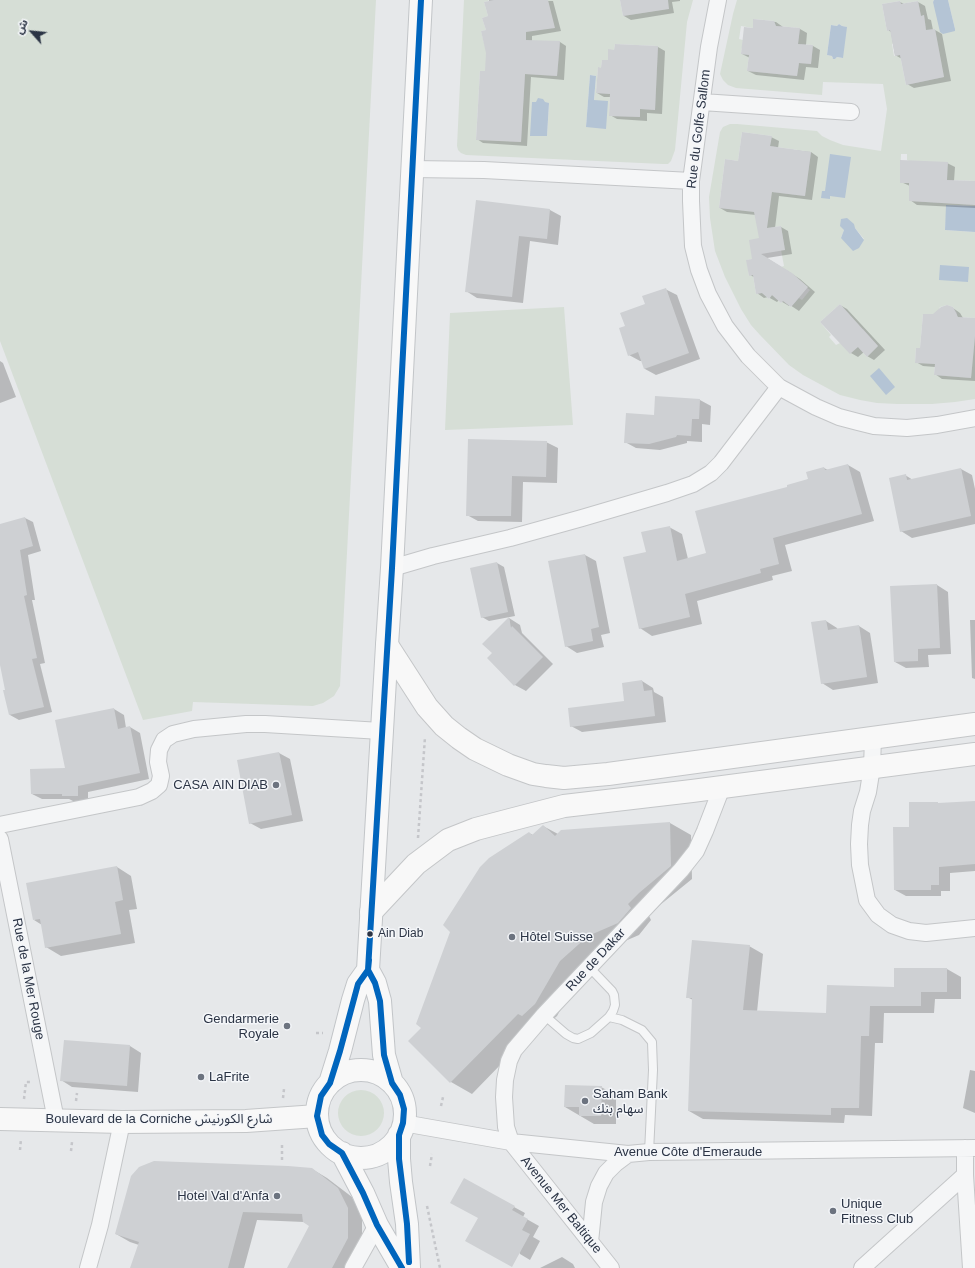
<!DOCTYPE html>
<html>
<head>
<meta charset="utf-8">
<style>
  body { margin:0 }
  #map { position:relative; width:975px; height:1268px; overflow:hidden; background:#e6e8ea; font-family:Arial,"Noto Sans Arabic",sans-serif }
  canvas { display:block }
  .north { position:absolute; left:12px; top:12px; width:40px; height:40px; -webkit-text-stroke:3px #f4f6f9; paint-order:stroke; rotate:297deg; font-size:11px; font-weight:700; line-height:16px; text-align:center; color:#2b3445 }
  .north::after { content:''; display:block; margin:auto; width:14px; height:18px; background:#2b3445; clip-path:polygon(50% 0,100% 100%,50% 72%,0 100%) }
</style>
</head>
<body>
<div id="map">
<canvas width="975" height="1268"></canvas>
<div class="north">ش</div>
</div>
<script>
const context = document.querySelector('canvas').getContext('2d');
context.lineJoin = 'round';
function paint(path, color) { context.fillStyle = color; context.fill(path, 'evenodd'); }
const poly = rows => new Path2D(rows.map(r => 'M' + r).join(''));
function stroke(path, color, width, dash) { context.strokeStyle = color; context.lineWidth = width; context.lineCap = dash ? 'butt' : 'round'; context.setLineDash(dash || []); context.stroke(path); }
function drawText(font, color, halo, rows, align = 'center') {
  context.font = font + ' Arial,"Noto Sans Arabic",sans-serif'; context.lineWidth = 3; context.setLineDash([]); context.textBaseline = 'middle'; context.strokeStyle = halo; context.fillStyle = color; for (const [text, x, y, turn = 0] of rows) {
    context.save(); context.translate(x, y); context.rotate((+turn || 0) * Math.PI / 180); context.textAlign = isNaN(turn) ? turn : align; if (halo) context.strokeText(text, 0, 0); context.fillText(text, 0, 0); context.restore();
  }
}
const green = poly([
  [0,0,376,0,340,686,334,696,323,703,313,706,193,702,192,711,143,720,0,341],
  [464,0,488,0,489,1,484,2,488,16,482,18,486,30,481,31,485,46,521,30,548,0,620,0,623,16,666,9,665,0,693,0,687,22,675,150,671,161,668,164,663,164,466,155,461,153,458,150,457,146],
  [560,43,557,76,525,74,521,142,476,139,480,71,485,71],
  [615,44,658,46,655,110,640,109,639,117,609,116,610,94,596,93,598,68,601,68,602,60,608,60,608,50,614,50],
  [590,75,596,76,594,101,586,127],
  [532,102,549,103,547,136],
  [737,0,934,0,933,2,955,29,948,0,975,0,975,181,947,180,907,160,907,154,901,154,900,182,909,183,909,201,975,205,975,206,947,205,945,230,975,232,975,318,957,317,957,313,953,307,947,305,940,307,936,315,923,314,920,348,916,348,915,362,935,364,934,375,971,378,975,336,975,399,955,402,932,404,897,404,877,403,860,400,840,395,803,375,789,365,760,335,751,325,741,309,725,277,715,251,710,218,709,197,720,132,723,127,730,124,737,124,817,131,822,136,830,140,843,145,881,151,887,109,883,84,823,82,822,95,736,88,728,85,723,80,720,74,733,14],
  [900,1,901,4,918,1,921,16,924,15,926,30,935,29,944,77,906,85,900,55,894,56,892,44,895,43,893,30,887,31,882,4],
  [754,19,774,21,776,26,800,28,798,44,813,45,811,64,799,63,797,76,747,71,749,55,741,54,743,40,739,39,741,26,753,28],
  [839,24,842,26,846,27,842,58,837,57,835,59,832,58,832,56,827,55,831,25,837,26],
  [742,132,772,136,770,146,811,152,805,196,772,192,740,210,719,208,725,159,738,161],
  [781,226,785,250,781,250,784,266,781,267,810,290,802,300,799,298,791,307,783,301,781,303,772,295,769,299,762,293,756,294,753,275,749,276,747,260,752,259,759,238,759,236,769,234,768,228],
  [855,228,864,239,841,238,844,230],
  [840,304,848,313,860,331,863,329,878,346,867,357,858,347,840,343,836,345,829,337,831,335,820,322],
  [564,307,573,425,445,430,450,313],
  '338 1113a23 23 0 1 1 46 0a23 23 0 1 1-46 0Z'
]);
const water = poly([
  [934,0,948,0,955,29,955,31,943,34,940,32,933,2],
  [839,24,842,26,847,27,843,58,837,57,835,59,833,59,832,56,827,55,831,25,837,26],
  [590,75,596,76,594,100,608,101,606,129,586,127],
  [538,98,543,99,545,102,549,103,547,136,530,136,532,102,536,102],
  [830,154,851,157,845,198,830,196,830,199,821,198,822,191,825,191],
  [946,205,975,206,975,232,945,230],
  [847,218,854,224,855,228,864,240,859,248,853,251,841,238,844,230,840,226,841,219],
  [940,265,969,267,968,282,939,280],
  [879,368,895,387,886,395,870,376]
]);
const shadow = poly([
  [489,0,553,1,561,31,532,36,532,41,560,42,566,46,564,80,531,77,527,146,483,143,477,139,486,72,487,31,489,17],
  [621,0,680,0,680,1,672,2,674,13,631,20,624,16],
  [900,2,904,4,918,2,925,6,928,19,931,20,933,30,935,30,942,34,951,81,914,88,907,84,902,59,895,55,891,32,888,30],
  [754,20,776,22,783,27,800,29,807,33,806,45,813,46,820,50,818,68,806,67,804,80,756,75,748,71,750,58,742,54,754,29],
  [658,47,665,51,662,114,647,113,647,121,617,119,610,115,611,97,604,97,597,93,602,69,609,61],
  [771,137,779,141,778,148,811,152,818,157,812,200,779,196,775,228,781,227,788,231,792,254,767,258,800,279,815,292,799,311,790,305,789,306,779,300,777,302,768,297,764,298,757,293,754,277,750,275,760,239,756,215,727,212,720,208,739,162],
  [947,163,955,167,954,181,975,182,975,208,917,205,910,200,910,186,901,182],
  [477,202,550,210,561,216,558,245,530,241,523,303,477,298,466,291],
  [665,289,677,295,700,359,656,375,645,369,642,361,640,361,629,355,626,326,647,305],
  [840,305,847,309,885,350,874,360,867,356,864,352,858,357,851,353],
  [953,308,960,313,963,318,975,319,975,381,942,379,935,374,935,367,923,366,916,362,933,315],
  [0,361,3,363,16,397,0,403],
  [656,398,700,400,711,406,710,425,702,424,702,442,687,441,687,443,660,450,636,448,625,442,655,416],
  [546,442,558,448,557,483,523,482,522,522,478,521,467,515],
  [848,465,860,472,874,521,785,545,792,571,772,576,773,580,697,601,702,624,652,636,640,628,647,553,669,527,682,534,688,559,707,554,788,488,809,479,808,472,824,468,828,470],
  [961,469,972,475,975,489,975,524,912,538,901,531,905,475,913,480],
  [25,518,33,522,41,551,28,555,35,600,32,600,45,663,40,664,52,712,19,720,10,715,4,691,6,690,0,660,0,525],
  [585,555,596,561,610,633,601,635,604,647,577,653,566,646],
  [497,563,504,567,515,616,489,621,482,617],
  [937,585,948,592,951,654,928,655,929,667,906,668,895,662],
  [509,618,520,625,522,633,553,664,526,691,515,685],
  [970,620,975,620,975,679,972,678],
  [826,621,837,628,838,630,859,626,870,633,878,683,833,690,822,683],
  [642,681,653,688,654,692,663,697,666,722,582,732,571,726,625,701],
  [114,709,124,715,126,728,130,727,140,733,149,779,88,792,88,801,73,801,69,799,42,799,32,794,66,769],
  [279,753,290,759,303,821,261,829,250,823],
  [975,802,975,871,950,873,950,891,941,891,941,896,906,896,895,890,910,828,910,803,938,803,941,804],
  [670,823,691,835,692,879,660,905,649,916,651,920,639,935,609,948,581,973,557,1016,543,1028,539,1025,472,1094,451,1082,422,1028,529,833,533,835,543,826,558,834],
  [117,867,131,876,137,909,129,910,135,943,61,956,46,947,42,925,34,920],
  [749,946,763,954,757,1012,827,1014,895,988,895,969,947,969,961,977,961,999,935,999,934,1013,884,1013,883,1043,875,1043,872,1116,845,1115,844,1123,703,1119,689,1111,693,1000,687,997],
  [130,1046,141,1053,138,1092,72,1087,61,1080],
  [970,1070,975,1071,975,1113,963,1108],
  [601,1087,616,1095,616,1124,594,1124,565,1107],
  [312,1169,327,1178,352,1197,362,1217,362,1246,350,1268,288,1268,310,1226,304,1222,257,1220,244,1268,131,1268,139,1245,130,1242,116,1234],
  [514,1207,525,1213,523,1217,539,1226,533,1237,540,1241,530,1260,520,1254,518,1249,466,1240],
  [562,1257,573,1264,575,1268,540,1268]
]);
const building = poly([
  [494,0,548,0,555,28,526,32,526,40,560,41,557,76,525,74,521,142,476,140,480,71,485,71,486,53,481,31,486,30,482,18,488,16,484,2],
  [620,0,668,0,669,9,623,16],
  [900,1,901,4,918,1,921,16,924,15,926,30,935,29,944,77,906,85,900,55,895,56,890,30,887,31,882,4],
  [753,19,774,21,776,26,800,28,798,44,813,45,811,64,799,63,797,76,747,71,749,55,741,54,744,27,753,28],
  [615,44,658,46,655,110,640,109,640,117,609,116,610,94,596,93,598,67,601,68,602,60,608,60,608,49,614,50],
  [742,132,772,136,770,146,811,152,805,196,772,192,767,228,781,226,785,250,761,254,792,273,808,287,791,307,783,301,781,303,772,295,769,299,762,293,756,294,753,275,749,276,746,260,752,259,749,240,759,238,754,212,719,208,725,159,738,161],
  [900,160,948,162,947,180,975,181,975,205,909,201,909,183,900,183],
  [476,200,550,209,547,239,519,236,512,297,465,292],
  [666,288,689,353,644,369,638,352,628,356,619,328,625,326,620,313,645,304,642,296],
  [840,304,878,346,867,357,858,347,850,354,820,322],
  [947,305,953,307,958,317,975,318,975,336,971,378,934,375,935,364,915,363,916,348,920,348,923,314,933,314,941,307],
  [655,396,700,399,699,419,692,419,691,436,677,435,676,437,649,444,624,443,626,413,654,415],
  [468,439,547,441,546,477,512,476,511,516,466,516],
  [848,464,862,514,773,538,779,564,760,569,761,573,685,594,690,617,639,629,623,557,646,552,641,532,670,526,677,561,706,553,695,511,787,487,787,485,808,479,806,472,824,467,825,470],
  [961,468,971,516,900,532,889,478,906,474,907,480],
  [25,517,33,546,20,550,27,595,24,596,37,658,32,659,44,707,9,715,3,690,5,690,0,665,0,524],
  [585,554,599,627,591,629,593,641,565,647,548,561],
  [497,562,508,612,481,618,470,568],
  [937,584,940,648,918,649,918,661,894,662,890,586],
  [509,617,511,628,512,626,543,657,514,686,487,658,492,653,482,644],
  [826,620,828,630,859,625,867,677,821,684,811,622],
  [642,680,644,691,652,690,655,716,570,727,568,708,624,701,622,683],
  [114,708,118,729,130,726,140,773,78,786,78,796,62,796,62,794,31,794,30,769,65,768,55,720],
  [279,752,292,815,249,824,237,760],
  [975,801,975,864,939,867,939,885,931,885,931,890,894,890,893,827,909,827,909,802,938,802,938,803],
  [670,822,671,866,639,893,628,904,631,908,618,923,588,936,560,961,535,1004,522,1016,518,1014,450,1083,408,1041,421,1028,416,1024,450,932,443,925,480,867,489,858,529,832,532,835,543,825,555,836,561,830],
  [117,866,123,900,115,902,121,934,45,948,40,919,33,920,26,883],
  [692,940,750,945,743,1010,826,1013,827,985,894,987,894,968,947,968,947,992,921,992,921,1006,870,1006,869,1036,861,1036,859,1108,831,1108,831,1115,688,1111,692,998,686,998],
  [64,1040,130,1045,127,1086,60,1081],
  [565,1085,602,1086,601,1116,579,1116,579,1107,564,1107],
  [154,1161,288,1166,312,1168,338,1188,348,1208,348,1238,332,1268,287,1268,309,1226,303,1222,302,1214,243,1212,228,1268,130,1268,139,1242,115,1234,131,1176,139,1167],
  [464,1178,515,1206,512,1210,528,1219,522,1230,530,1234,512,1267,465,1241,478,1218,450,1203]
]);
const path = poly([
  [418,838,425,737],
  [316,1033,323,1033],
  [283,1098,284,1089],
  [24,1099,26,1082,32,1082],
  [76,1101,77,1093],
  [441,1106,443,1097],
  [20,1150,21,1139],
  [71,1151,72,1142],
  [282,1160,282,1143],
  [430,1166,432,1154],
  [427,1206,440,1268]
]);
const service = poly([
  [544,1015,566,1034,573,1038,578,1039,591,1033,609,1017,613,1011,615,1005,614,995,612,991,589,967],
  [609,1017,622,1020,642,1030,652,1042,653,1070,649,1152]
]);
const minor = poly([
  [718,0,709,47,691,181,691,201,693,246,699,270,708,294,725,326,748,356,779,387,816,407,839,417,858,422,874,426,907,428,937,425,975,418],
  [702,102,851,112],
  [412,169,484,170,691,181],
  [392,568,433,556,510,538,582,518,667,493,693,484,711,473,721,463,779,387],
  [873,738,872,767,868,792,862,811,860,825,859,844,860,865,867,900,878,915,892,925,909,931,926,933,975,928],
  [0,825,139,797,152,791,159,785,161,776,158,762,159,750,164,740,173,734,194,729,246,724,265,724,381,731],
  [0,839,56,1120],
  [403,1123,511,1142,628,1154,649,1152,975,1148],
  [965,1148,965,1175,971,1268],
  [590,1242,594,1202,599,1186,606,1173,616,1163,628,1154],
  [88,1268,100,1225,122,1122],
  [353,1268,377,1225],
  [611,1268,511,1142,506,1127,504,1097,505,1080,509,1061,514,1050,544,1015,681,870,696,851,705,831,722,787],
  [862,1268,965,1175]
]);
const secondary = poly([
  [387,645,427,707,444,726,459,738,475,749,508,765,533,774,546,776,564,778,608,774,975,724],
  [371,912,416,864,448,840,476,829,510,820,564,806,692,791,975,754],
  [0,1119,122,1122,246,1121,317,1116]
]);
const primary = poly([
  '317 1114a44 44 0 1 1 88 0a44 44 0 1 1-88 0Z',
  [330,1083,340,1051,353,1000,358,984,368,970],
  [392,1083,384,1055,380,1001,375,983,368,970,387,645,392,568,421,0],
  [399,1135,399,1159,401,1182,407,1224,409,1268],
  [342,1153,363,1193,377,1225,402,1268]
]);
const bus1 = poly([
  [369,960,368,970,375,983,380,1001,384,1055,392,1083,400,1095,404,1109,403,1123,399,1135,399,1159,407,1224,409,1262],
  [402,1268,377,1225,363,1193,342,1153,329,1144,322,1135,317,1116,321,1096,330,1083,340,1051,358,984,368,970,392,568,421,0]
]);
const markers = [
  [276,785,4,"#6c737f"],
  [370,934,3.5,"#2b3445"],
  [512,937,4,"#6c737f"],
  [287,1026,4,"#6c737f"],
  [201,1077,4,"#6c737f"],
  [585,1101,4,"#6c737f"],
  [277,1196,4,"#6c737f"],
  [833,1211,4,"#6c737f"]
];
const busNames = [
  ["Ain Diab",378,934]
];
const streetNames = [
  ["Rue du Golfe Sallom",699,129,-83],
  ["Rue de Dakar",596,960,-47],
  ["Rue de la Mer Rouge",28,979,79],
  ["Boulevard de la Corniche شارع الكورنيش",159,1119],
  ["Avenue Côte d'Emeraude",688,1152],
  ["Avenue Mer Baltique",561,1205,51]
];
const poiNames = [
  ["CASA AIN DIAB",268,785,"right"],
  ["Hôtel Suisse",520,937],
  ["Gendarmerie",279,1019,"right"],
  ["Royale",279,1034,"right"],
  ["LaFrite",209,1077],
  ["Saham Bank",593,1094],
  ["سهام بنك",593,1109],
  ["Hotel Val d'Anfa",269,1196,"right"],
  ["Unique",841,1204],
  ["Fitness Club",841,1219]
];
paint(green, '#d6ded6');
paint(water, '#b4c4d5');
paint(shadow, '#0003');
paint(building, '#ced0d3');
stroke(service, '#c4c6c8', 10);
stroke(minor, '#c4c6c8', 18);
stroke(secondary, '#c4c6c8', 24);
stroke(primary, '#c2c5c8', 24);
stroke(path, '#c5c6ca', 2.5, [3, 3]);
stroke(service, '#f5f6f7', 8);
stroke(minor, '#f5f6f7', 16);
stroke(secondary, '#f8f8f8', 22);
stroke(primary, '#f8f8f8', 22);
stroke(bus1, '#0065bd', 6);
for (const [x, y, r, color] of markers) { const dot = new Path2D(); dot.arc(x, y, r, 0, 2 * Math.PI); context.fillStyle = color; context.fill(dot); stroke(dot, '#f4f6f9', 1.5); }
drawText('12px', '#2b3445', '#f4f6f9', busNames, 'left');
drawText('13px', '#2b3445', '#f4f6f9', streetNames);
drawText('13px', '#2b3445', '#f4f6f9', poiNames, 'left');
</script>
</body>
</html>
